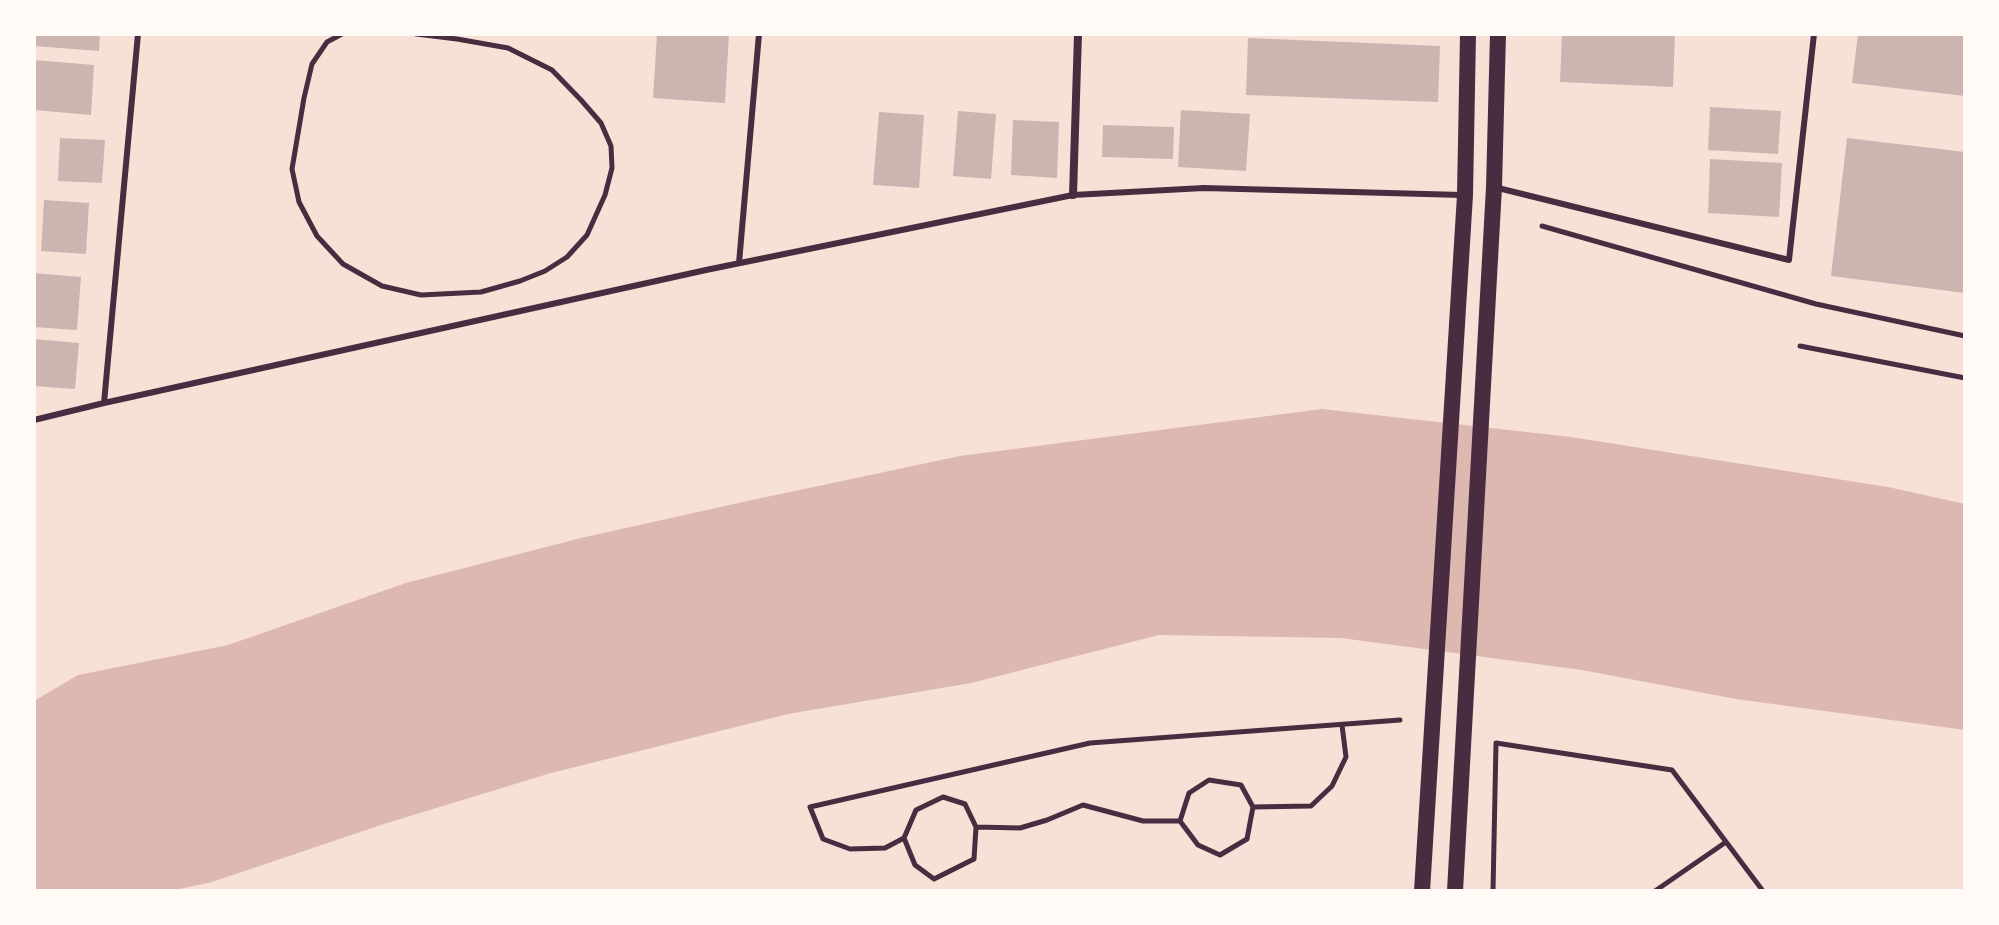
<!DOCTYPE html>
<html>
<head>
<meta charset="utf-8">
<style>
  body { margin:0 }
  #map { position:relative; width:1999px; height:925px; overflow:hidden; background:#f7e1d7; font-family:"Work Sans",sans-serif }
  canvas { display:block }
  .frame { position:absolute; inset:0; border:36px solid #fffaf5; pointer-events:none }
</style>
</head>
<body>
<div id="map">
<canvas width="1999" height="925"></canvas>
<div class="frame"></div>
</div>
<script>
const context = document.querySelector('canvas').getContext('2d');
context.lineJoin = 'round';
function paint(path, color) { context.fillStyle = color; context.fill(path, 'evenodd'); }
const poly = rows => new Path2D(rows.map(r => 'M' + r).join(''));
function stroke(path, color, width, dash) { context.strokeStyle = color; context.lineWidth = width; context.lineCap = dash ? 'butt' : 'round'; context.setLineDash(dash || []); context.stroke(path); }
const water = poly([
  [1322,409,1571,437,1888,487,1965,504,1965,730,1736,699,1582,670,1341,638,1159,635,971,683,788,714,551,773,384,824,212,882,171,891,34,891,34,701,78,675,228,645,406,583,581,538,752,500,960,456]
]);
const building = poly([
  [34,34,100,34,99,51,34,46],
  [657,34,729,34,725,103,653,98],
  [1562,34,1675,34,1673,87,1560,82],
  [1858,34,1965,34,1965,96,1852,83],
  [1248,38,1440,46,1438,102,1246,95],
  [34,60,94,65,91,115,34,110],
  [1710,107,1781,111,1778,154,1708,150],
  [1181,110,1250,114,1246,171,1178,167],
  [958,111,996,114,991,179,953,176],
  [879,112,924,115,919,188,873,185],
  [1013,120,1059,122,1057,178,1011,175],
  [1103,125,1174,127,1173,159,1102,157],
  [60,138,105,140,102,183,58,181],
  [1847,138,1965,152,1965,293,1831,276],
  [1710,159,1782,163,1779,217,1708,213],
  [44,200,89,203,86,254,41,251],
  [34,273,81,277,77,330,34,327],
  [34,339,79,343,75,389,34,386]
]);
const path = poly([
  [342,34,327,42,312,64,304,98,292,169,299,202,317,236,343,264,382,286,421,295,481,292,520,281,545,271,567,257,587,235,605,195,612,168,611,146,601,123,581,100,552,70,508,48,457,39,416,34],
  [1542,226,1816,304,1965,336],
  [1800,346,1965,378],
  [1342,725,1346,757,1332,786,1311,806,1253,807,1241,785,1209,780,1189,793,1180,821,1143,821,1083,805,1047,820,1020,828,976,827,965,804,943,797,916,810,904,838,885,848,850,849,823,839,810,807,1090,743,1400,720],
  [1180,821,1198,845,1220,855,1247,839,1253,807],
  [904,838,915,865,934,879,974,859,976,827],
  [1493,891,1496,743,1672,770,1763,891],
  [1655,891,1726,842]
]);
const service = poly([
  [1494,187,1789,260,1814,34],
  [739,263,759,34],
  [104,403,138,34],
  [34,420,104,403,706,270,1073,195,1204,188,1462,195]
]);
const minor = poly([
  [1073,195,1078,34]
]);
const secondary = poly([
  [1422,891,1465,195,1468,34],
  [1455,891,1494,187,1498,34]
]);
paint(water, '#dcb8b0');
paint(building, '#ccb4b1');
stroke(path, '#4a2c40', 5);
stroke(service, '#4a2c40', 6);
stroke(minor, '#4a2c40', 8);
stroke(secondary, '#4a2c40', 16);
</script>
</body>
</html>
